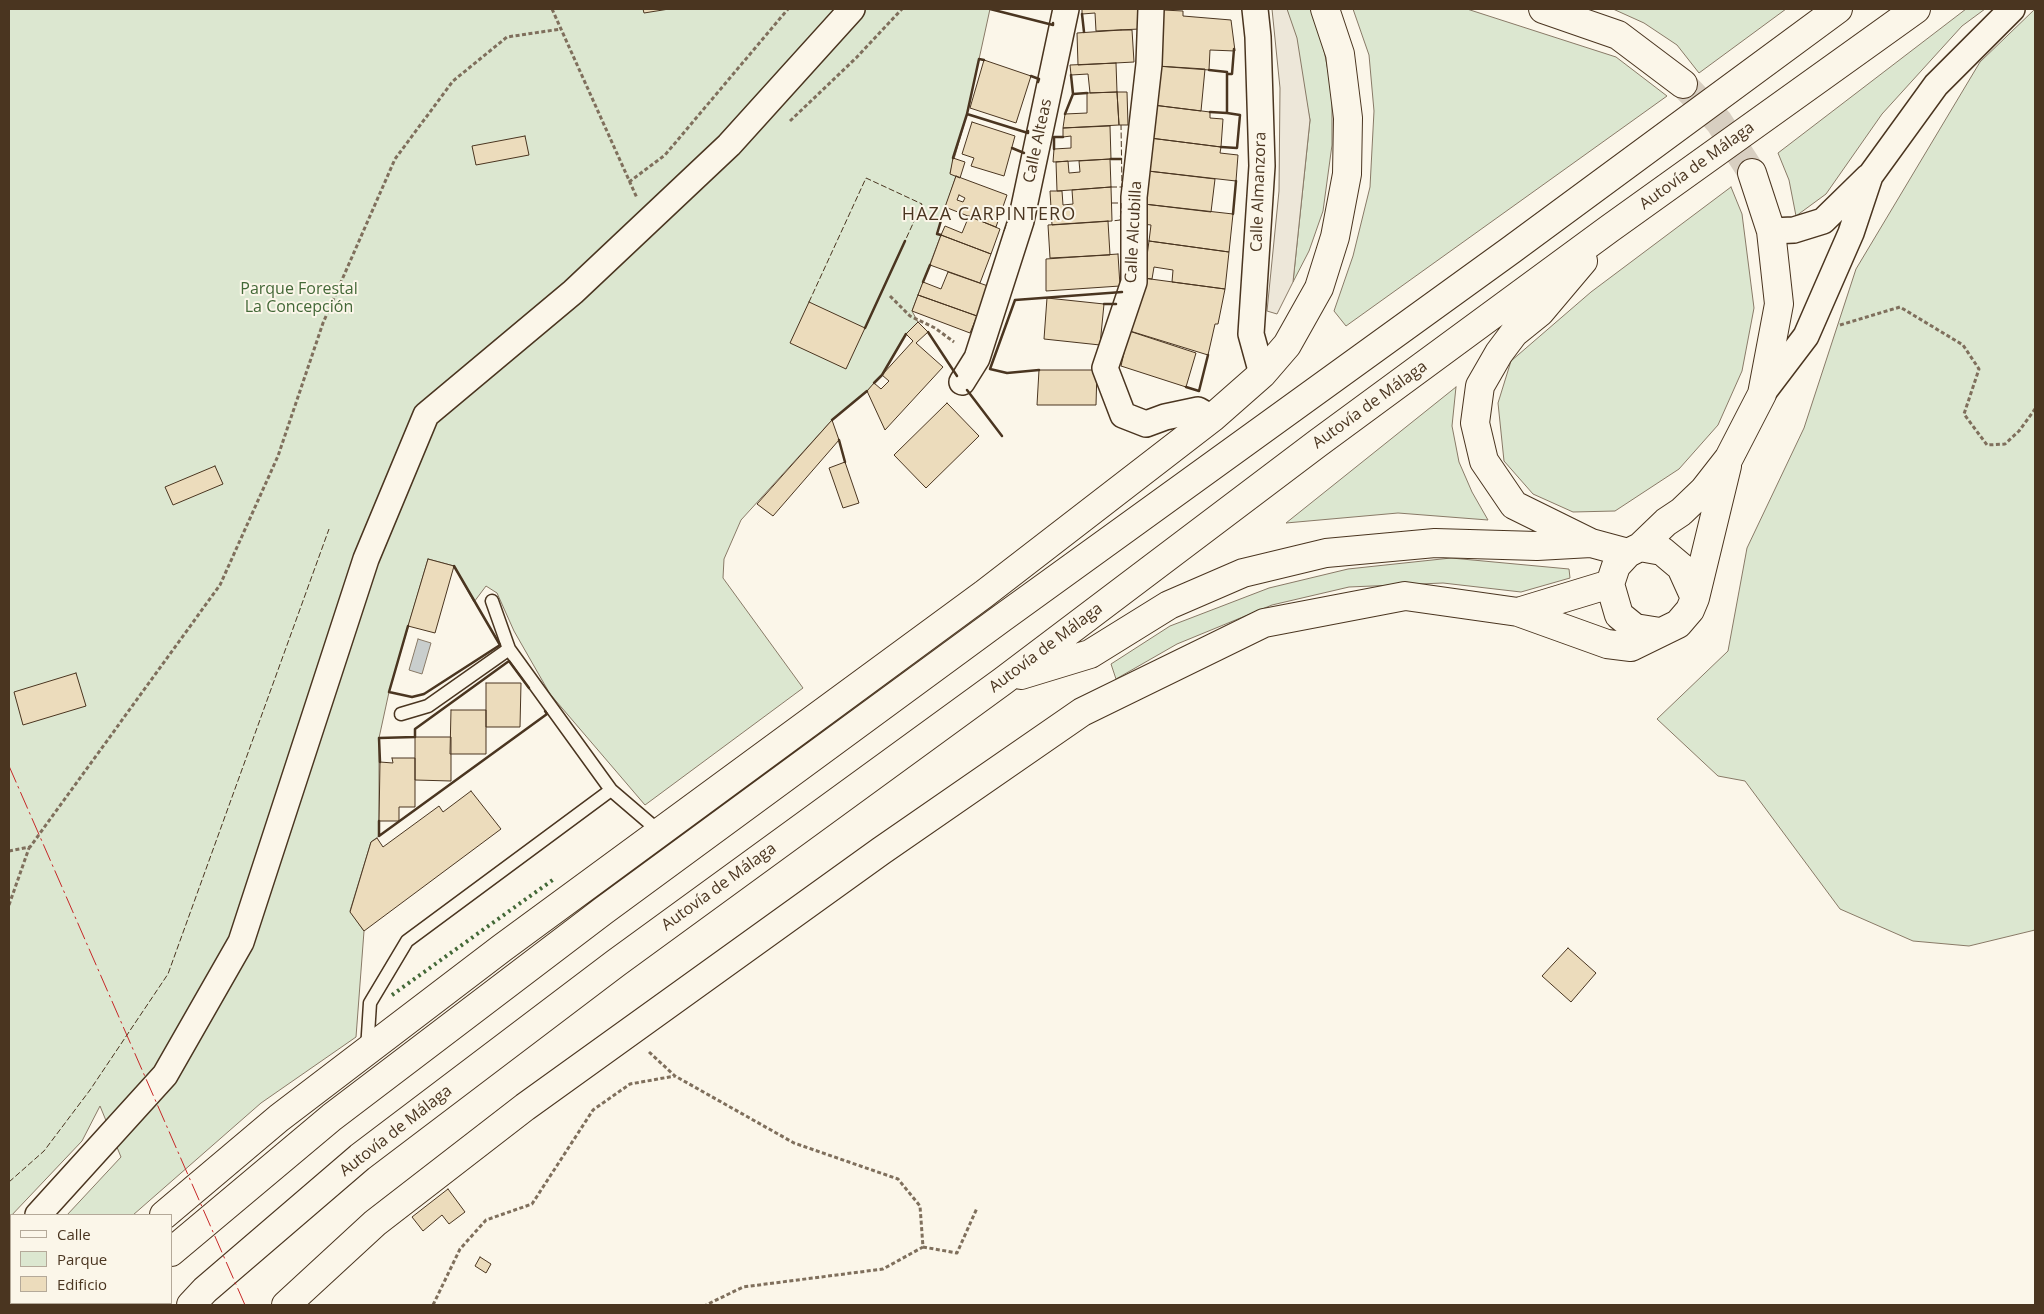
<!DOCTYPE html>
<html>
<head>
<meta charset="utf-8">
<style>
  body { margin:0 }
  #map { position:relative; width:2044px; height:1314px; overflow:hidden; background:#fbf6e9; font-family:"Open Sans",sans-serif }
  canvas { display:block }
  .frame { position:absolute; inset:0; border:10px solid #4a3520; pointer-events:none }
  .legend { position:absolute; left:10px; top:1214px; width:162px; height:90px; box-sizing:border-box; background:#fbf6e9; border:1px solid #b4a999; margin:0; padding:6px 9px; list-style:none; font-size:15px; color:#4a3520 }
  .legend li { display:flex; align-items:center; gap:10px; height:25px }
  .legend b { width:25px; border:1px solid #b4a999 }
</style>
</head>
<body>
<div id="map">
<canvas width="2044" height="1314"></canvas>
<div class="frame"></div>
<ul class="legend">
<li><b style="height:6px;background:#fbf6e9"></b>Calle</li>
<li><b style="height:14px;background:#dce7d0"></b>Parque</li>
<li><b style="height:14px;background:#ecdcbc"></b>Edificio</li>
</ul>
</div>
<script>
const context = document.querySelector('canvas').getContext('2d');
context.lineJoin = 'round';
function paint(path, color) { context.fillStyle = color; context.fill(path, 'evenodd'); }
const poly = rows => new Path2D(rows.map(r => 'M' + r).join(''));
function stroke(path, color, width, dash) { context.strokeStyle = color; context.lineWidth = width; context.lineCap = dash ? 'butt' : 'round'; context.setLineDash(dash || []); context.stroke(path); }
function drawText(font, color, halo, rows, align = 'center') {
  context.font = font + ' "Open Sans",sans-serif'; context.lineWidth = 4; context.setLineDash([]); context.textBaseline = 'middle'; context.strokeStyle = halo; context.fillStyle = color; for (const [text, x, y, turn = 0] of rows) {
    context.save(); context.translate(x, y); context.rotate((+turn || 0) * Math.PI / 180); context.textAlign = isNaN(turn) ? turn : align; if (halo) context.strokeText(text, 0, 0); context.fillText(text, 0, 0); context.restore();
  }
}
const green = poly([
  [9,9,990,9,967,114,950,173,956,176,937,233,941,235,912,311,918,322,906,334,882,375,867,391,832,420,741,520,724,559,723,578,803,688,645,805,550,694,514,631,497,593,486,586,474,602,454,566,428,559,389,692,379,738,379,836,371,842,350,911,364,931,356,1037,261,1103,133,1215,67,1215,121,1157,100,1106,82,1141,9,1218,9,9],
  [1287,9,1312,9,1321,35,1332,91,1332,145,1323,211,1309,251,1293,282,1310,120,1287,9],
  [1353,9,1467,9,1616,57,1667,96,1346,326,1334,311,1353,256,1370,187,1374,111,1369,55,1353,9],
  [1613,9,1786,9,1699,73,1677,45,1644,23,1613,9],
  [1966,9,1985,9,1962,26,1882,114,1826,194,1796,216,1789,180,1778,153,1966,9],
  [2035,9,2035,930,1969,946,1913,941,1840,909,1745,781,1718,776,1657,719,1728,651,1747,548,1804,428,1856,269,1980,62,2035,9],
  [1731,187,1742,214,1754,308,1742,371,1718,425,1679,469,1615,511,1573,512,1533,494,1504,461,1498,403,1511,361,1591,292,1731,187],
  [1456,387,1452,426,1459,462,1472,492,1488,520,1398,513,1286,523,1456,387],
  [1451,558,1569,569,1570,578,1521,592,1443,583,1349,587,1272,605,1177,644,1116,679,1111,664,1170,626,1269,588,1348,569,1451,558],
  [11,1277,11,1303,48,1303,46,1305,9,1305,9,1280,11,1277]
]);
const parking = poly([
  [1272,9,1287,9,1297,38,1310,120,1293,282,1277,314,1267,311,1279,191,1280,88,1272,9]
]);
const water = poly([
  [418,639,431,643,422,674,409,670,418,639]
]);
const building = poly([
  [643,9,669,9,644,13,643,9],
  [1082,9,1139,9,1140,29,1096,31,1095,13,1082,14,1082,9],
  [1163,10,1183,11,1183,16,1231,20,1235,51,1210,50,1209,70,1157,66,1163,10],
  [1121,30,1132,30,1134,62,1078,65,1077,33,1121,30],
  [984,60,1031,76,1016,123,970,108,984,60],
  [1116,63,1117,92,1090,93,1088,74,1071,75,1070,65,1116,63],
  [1157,66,1205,69,1201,111,1153,105,1157,66],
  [1117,92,1119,125,1063,128,1065,114,1087,113,1087,93,1117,92],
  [1117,92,1127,92,1128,125,1119,125,1117,92],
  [1153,105,1210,112,1210,118,1223,119,1221,147,1150,138,1153,105],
  [972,122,1015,136,1004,176,971,166,974,158,962,154,972,122],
  [1110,126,1111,159,1053,162,1054,149,1071,148,1071,136,1063,137,1063,128,1110,126],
  [525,136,529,155,476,165,472,146,525,136],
  [1150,138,1221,147,1220,153,1238,155,1236,181,1148,171,1150,138],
  [953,158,965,162,960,178,950,174,953,158],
  [1110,159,1111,187,1057,191,1056,162,1068,161,1069,173,1080,172,1079,161,1110,159],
  [1148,171,1215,179,1211,212,1144,204,1148,171],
  [956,176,1007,195,996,227,945,207,956,176],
  [959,195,965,198,963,202,957,200,959,195],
  [1111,187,1112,221,1052,225,1050,191,1062,191,1063,205,1073,204,1072,190,1111,187],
  [1144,204,1233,214,1229,252,1149,241,1151,225,1143,224,1144,204],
  [969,216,1000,229,991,254,941,235,945,226,962,233,969,216],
  [1108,221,1110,255,1050,258,1048,225,1108,221],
  [941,235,991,254,980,283,930,265,941,235],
  [1149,241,1229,252,1225,289,1172,282,1173,270,1154,267,1152,279,1144,278,1149,241],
  [1118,254,1120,286,1046,291,1046,259,1118,254],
  [948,272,988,286,977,316,918,295,923,282,941,289,948,272],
  [1143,278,1225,289,1218,324,1215,324,1208,355,1130,331,1143,278],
  [918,295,977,316,970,333,912,311,918,295],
  [1047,298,1104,304,1100,345,1044,339,1047,298],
  [809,302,865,328,846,369,790,343,809,302],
  [918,322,928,332,916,343,943,367,885,430,867,391,874,383,881,389,889,381,882,375,913,341,906,334,918,322],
  [1129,331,1196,353,1186,387,1121,366,1129,331],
  [1039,370,1097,370,1096,405,1037,405,1039,370],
  [947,403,979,436,926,488,894,455,947,403],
  [832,420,839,440,773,516,757,504,832,420],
  [845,462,859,503,843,508,829,468,845,462],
  [215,466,223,484,173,505,165,487,215,466],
  [428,559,454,566,435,633,408,626,428,559],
  [76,673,86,706,23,725,14,692,76,673],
  [486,683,521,683,520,727,486,727,486,683],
  [451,710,486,710,486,754,450,754,451,710],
  [415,737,451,737,451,781,415,780,415,737],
  [392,758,415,758,415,807,399,807,399,821,379,821,380,762,393,763,392,758],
  [471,791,501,829,364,931,350,912,371,842,377,838,383,847,439,806,443,812,471,791],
  [1568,948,1596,973,1571,1002,1542,976,1568,948],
  [448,1189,465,1212,449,1224,442,1215,423,1231,412,1217,448,1189],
  [480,1257,491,1264,486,1273,475,1266,480,1257]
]);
const secondaryTunnel = poly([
  [1683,84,1719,122,1752,173]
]);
const path = poly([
  [552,9,637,198],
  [790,121,856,58,902,9],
  [629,182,665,155,788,9],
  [890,296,910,316,935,328,954,342],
  [1840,325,1900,307,1963,345,1979,369,1964,414,1987,445,2005,444,2019,431,2035,409],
  [9,851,30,847,220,585,278,456,323,323,395,159,453,81,507,37,561,29],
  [9,905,29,848],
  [649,1052,675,1076,794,1143,898,1179,920,1206,923,1247,883,1269,743,1287,706,1305],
  [923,1247,957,1253,977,1208],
  [433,1305,460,1249,486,1220,532,1204,593,1110,630,1084,675,1076]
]);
const lane = poly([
  [492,601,509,649,611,790],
  [401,714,428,706,509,649],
  [367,1050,370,1003,407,941,611,790,660,832]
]);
const street = poly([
  [1151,9,1149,64,1134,197,1134,282,1105,368,1123,415,1146,424,1165,417,1198,410,1212,418],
  [1255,9,1258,37,1262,166,1251,334,1262,374],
  [1771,231,1794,230,1823,221,1868,177],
  [962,382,977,358,1021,221,1066,9],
  [1762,394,1806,336,1851,233,1870,176,1936,85,2012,9],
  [38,1215,165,1075,241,942,366,559,426,415,573,292,729,145,852,9],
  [9,1248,11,1245]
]);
const secondary = poly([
  [1543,9,1618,35,1683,84],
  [1695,598,1727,466],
  [1518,612,1610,584],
  [1660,632,1635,628,1619,615,1610,584,1616,566,1628,553,1640,547,1666,522,1681,512,1704,490,1729,458,1762,394,1779,304,1771,231,1752,173],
  [286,1305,375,1223,525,1107,881,851,1082,712,1264,623,1405,596,1518,612,1607,644,1631,647,1678,624,1690,610,1695,598,1681,567,1662,551,1640,547]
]);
const highway = poly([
  [1583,261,1540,312,1514,333,1499,353,1480,386,1475,423,1484,461,1514,505,1591,543,1628,553],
  [1021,675,1090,654,1169,605,1243,573,1326,553,1435,543,1537,546,1591,543],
  [164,1215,279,1118,502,948,984,594,1212,418,1262,374,1287,345,1319,288,1335,237,1347,174,1348,118,1340,54,1325,9],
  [171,1252,332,1117,603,911,1002,618,1511,250,1838,9],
  [77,1305,80,1303],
  [122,1305,124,1303],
  [191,1305,205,1290,360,1157,616,963,1003,681,1318,443,1609,229,1916,9]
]);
const hedge = poly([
  [392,995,554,879]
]);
const fence = poly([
  [1111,187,1122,187,1121,125],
  [1112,203,1121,203,1121,210,1120,220,1112,221],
  [1004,231,1009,217],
  [809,302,866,178,922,204,865,328],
  [9,1182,44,1151,90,1090,168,974,329,529]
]);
const wall = poly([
  [990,9,1053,25,1053,23],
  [1082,14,1084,32],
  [984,60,979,59,967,114,1028,133,1028,131],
  [1209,70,1227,72,1227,113,1210,112],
  [1227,72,1227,74,1232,74,1234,49],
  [1071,75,1073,94,1087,93],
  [1031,76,1039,79,1038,82],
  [1065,114,1073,94],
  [1221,147,1237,148,1240,115,1227,113],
  [1012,148,1024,153],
  [1054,149,1054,137,1063,137],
  [953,158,967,114],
  [1111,159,1121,159],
  [1233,214,1236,181],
  [941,235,937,234,945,207],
  [923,282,930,265],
  [1104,304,1116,304],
  [865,328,905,241],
  [928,332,957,376],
  [1039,370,1007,373,990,369,1015,300,1122,292],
  [874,383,882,375,906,334],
  [1186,387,1199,391,1208,355],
  [967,390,1002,436],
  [832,420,867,391],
  [839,440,845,462],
  [408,626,389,692,412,697,424,694,500,645,454,566],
  [380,762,379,738,415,737,415,729,509,661,529,688],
  [379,821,379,836,547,714,545,711]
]);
const power = poly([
  [9,766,245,1305]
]);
const streetNames = [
  ["Calle Alteas",1038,141,-78],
  ["Autovía de Málaga",1697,166,-36],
  ["Calle Almanzora",1259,192,-88],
  ["Calle Alcubilla",1134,232,-87],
  ["Autovía de Málaga",1370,405,-36],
  ["Autovía de Málaga",1046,648,-37],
  ["Autovía de Málaga",719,887,-36],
  ["Autovía de Málaga",396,1131,-38]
];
const parkNames = [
  ["Parque Forestal",299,289],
  ["La Concepción",299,307]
];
const neighbourhoodNames = [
  ["HAZA CARPINTERO",989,215]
];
paint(green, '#dce7d0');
stroke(green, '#887966', 1);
paint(parking, '#ede7d9');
stroke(parking, '#887966', 1);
paint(water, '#c9cecd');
stroke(water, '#887966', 1);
paint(building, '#ecdcbc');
stroke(building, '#4a3520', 1);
stroke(secondaryTunnel, '#d8cfc1', 28, [28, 14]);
stroke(lane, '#4a3520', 15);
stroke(street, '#4a3520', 28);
stroke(secondary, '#4a3520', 30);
stroke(highway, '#4a3520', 30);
stroke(path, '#7f6f5c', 3, [4, 2.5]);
stroke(lane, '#fbf6e9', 12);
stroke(street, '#fbf6e9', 25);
stroke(secondary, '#fbf6e9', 28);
stroke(highway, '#fbf6e9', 28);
stroke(hedge, '#436837', 4, [2.5, 4]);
stroke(fence, '#4a3520', 1, [6, 2.5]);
stroke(wall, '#4a3520', 2.5);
stroke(power, '#c62828', 1, [18, 4, 2.5, 4]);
drawText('16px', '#4a3520', '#fbf6e9', streetNames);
drawText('16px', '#436837', '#fbf6e9', parkNames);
context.letterSpacing = '1px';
drawText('18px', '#4a3520', '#fbf6e9', neighbourhoodNames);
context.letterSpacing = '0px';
</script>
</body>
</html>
